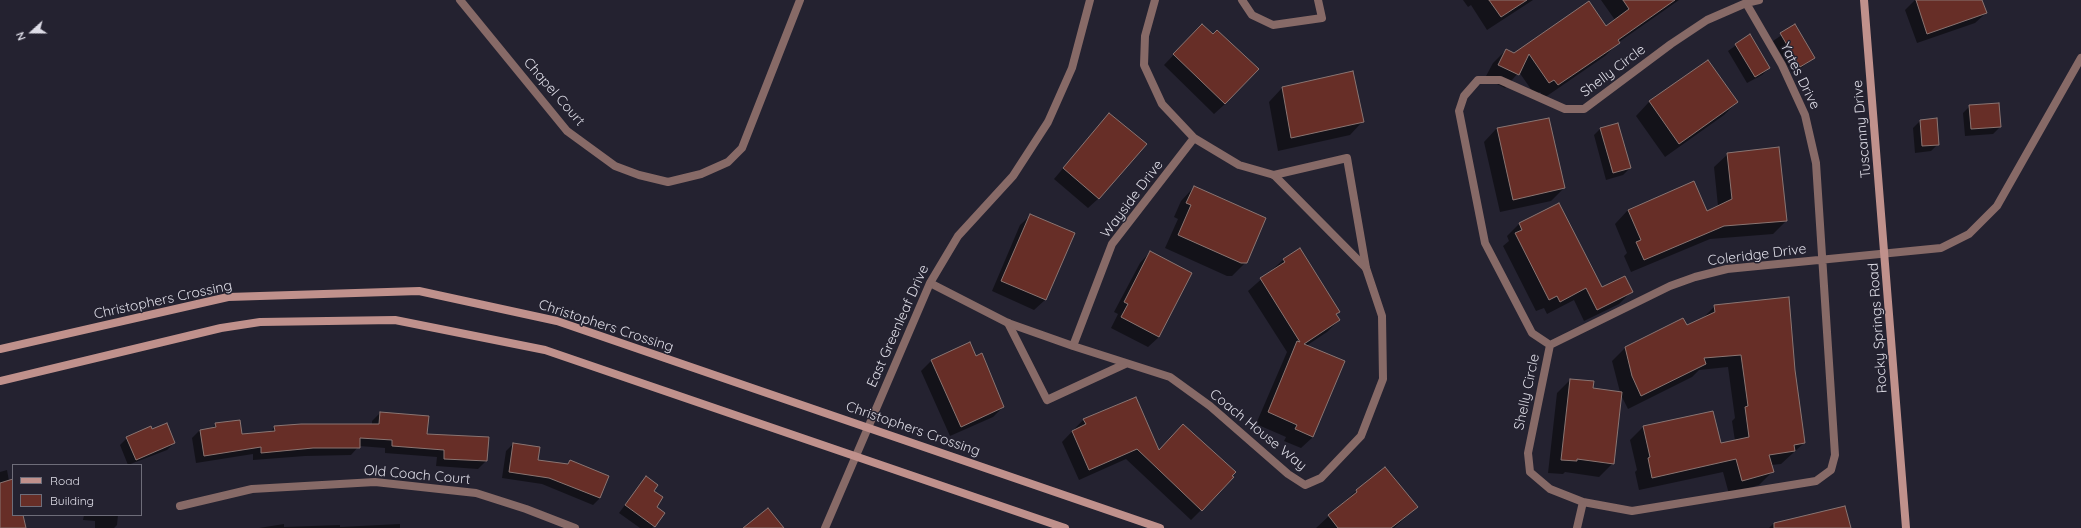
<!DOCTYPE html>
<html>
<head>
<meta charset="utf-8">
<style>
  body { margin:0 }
  #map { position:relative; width:2081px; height:528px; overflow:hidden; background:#242230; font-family:Quicksand,sans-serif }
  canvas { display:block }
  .legend { position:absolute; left:12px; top:464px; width:130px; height:52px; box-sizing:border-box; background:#242230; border:1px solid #6e6d79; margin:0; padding:5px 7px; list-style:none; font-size:12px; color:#dedde7 }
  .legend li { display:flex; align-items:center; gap:8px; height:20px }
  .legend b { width:20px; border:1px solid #6e6d79 }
  .north { position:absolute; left:12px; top:12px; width:40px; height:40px; -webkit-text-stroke:3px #242230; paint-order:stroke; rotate:249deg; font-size:11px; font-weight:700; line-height:16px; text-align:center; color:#dedde7 }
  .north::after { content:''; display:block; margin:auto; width:14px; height:18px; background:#dedde7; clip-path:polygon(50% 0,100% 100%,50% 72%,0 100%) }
</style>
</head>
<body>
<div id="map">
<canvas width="2081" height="528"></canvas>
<ul class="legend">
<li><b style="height:5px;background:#c0918c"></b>Road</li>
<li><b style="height:11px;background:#672e27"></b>Building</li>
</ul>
<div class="north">N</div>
</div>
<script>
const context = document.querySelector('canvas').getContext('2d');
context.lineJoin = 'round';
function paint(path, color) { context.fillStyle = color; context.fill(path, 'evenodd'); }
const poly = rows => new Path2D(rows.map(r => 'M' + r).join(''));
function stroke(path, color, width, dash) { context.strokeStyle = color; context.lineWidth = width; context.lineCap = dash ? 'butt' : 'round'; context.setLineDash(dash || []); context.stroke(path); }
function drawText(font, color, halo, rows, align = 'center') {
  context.font = font + ' Quicksand,sans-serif'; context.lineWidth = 3; context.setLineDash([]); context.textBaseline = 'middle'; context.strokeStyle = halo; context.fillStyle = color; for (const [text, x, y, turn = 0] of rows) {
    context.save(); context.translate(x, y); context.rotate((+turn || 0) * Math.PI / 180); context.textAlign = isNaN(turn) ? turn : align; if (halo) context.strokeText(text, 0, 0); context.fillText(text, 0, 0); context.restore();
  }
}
const shadow = poly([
  [1463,0,1533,0,1487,30,1471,5,1468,7],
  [1601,0,1679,0,1619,42,1605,56,1544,98,1540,92,1535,95,1519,72,1505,88,1485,78,1493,63,1506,50,1514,54,1605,27,1615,20],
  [1915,0,1981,0,1986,13,1975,23,1917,43,1905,10],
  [1202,25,1213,35,1225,104,1214,114,1164,65],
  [1795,26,1814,58,1793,74,1773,41],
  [1749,36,1769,68,1762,75,1747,83,1728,51],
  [1708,61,1737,102,1724,115,1665,157,1636,116,1649,102],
  [1282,88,1363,121,1350,135,1278,151,1269,102],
  [1970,106,2000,127,1993,134,1965,136,1963,113],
  [1109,114,1099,198,1088,208,1054,179],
  [1936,119,1938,144,1931,151,1915,153,1913,128,1920,121],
  [1497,128,1564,188,1551,201,1500,212,1484,142],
  [1601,128,1630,168,1623,175,1606,180,1594,135],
  [1728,154,1786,221,1773,234,1710,239,1631,272,1624,256,1627,253,1615,224,1628,210,1694,183,1706,212,1718,206,1714,167],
  [1194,187,1246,262,1232,276,1227,276,1165,248,1178,219,1174,217,1181,201],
  [1031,215,1073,233,1045,300,1034,310,992,291,1020,225],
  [1519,224,1601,288,1631,292,1619,304,1584,321,1574,300,1547,314,1544,308,1536,311,1503,246,1509,241,1507,236],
  [1300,250,1339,312,1336,315,1339,320,1327,332,1306,346,1313,437,1301,448,1284,441,1286,437,1256,424,1287,352,1248,291,1283,260],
  [1150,252,1159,337,1148,347,1111,328,1118,314,1114,312,1140,263],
  [1715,306,1794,370,1804,443,1781,464,1771,465,1772,472,1759,485,1729,494,1723,472,1639,490,1635,472,1637,470,1630,440,1643,427,1720,445,1735,441,1732,421,1735,418,1728,367,1699,370,1692,377,1628,409,1620,393,1613,463,1599,477,1565,472,1563,474,1548,473,1557,393,1570,380,1592,389,1620,392,1612,361,1625,348,1686,326,1702,319],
  [931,361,1003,407,993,417,950,436,921,371],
  [380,413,486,461,478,469,436,466,437,457,385,453,385,448,359,446,351,455,305,456,253,460,253,454,196,463,192,438,200,430,211,429,216,424,241,435,269,433,275,427,372,425,372,421],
  [1084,419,1159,451,1201,510,1191,520,1126,459,1079,480,1062,442],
  [152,431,174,443,167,450,128,465,120,445,127,438],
  [513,444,537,461,566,465,570,462,600,498,593,505,542,484,502,478,506,451],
  [7,470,9,481,13,481,13,515,22,515,25,528,0,528,0,472],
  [1390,472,1417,507,1394,528,1316,528,1356,491],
  [646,477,653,491,655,507,654,526,652,528,640,528,619,513],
  [1845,507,1849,528,1769,528,1773,524],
  [84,515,118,515,117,525,114,528,95,528,95,521,83,520],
  [284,524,284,527,340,525,340,527,400,524,400,528,259,528]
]);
const building = poly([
  [1489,0,1527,0,1501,17,1489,0],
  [1623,0,1675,0,1618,40,1620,43,1558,85,1554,80,1549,83,1529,54,1519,75,1498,65,1506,49,1514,53,1589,1,1606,26,1629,9,1623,0],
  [1916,0,1982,0,1987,13,1927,34,1916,0],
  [1202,24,1213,34,1217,30,1259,69,1225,104,1173,54,1202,24],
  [1795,24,1815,58,1800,67,1780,33,1795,24],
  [1750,34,1770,68,1755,77,1735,44,1750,34],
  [1708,60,1738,102,1679,144,1649,101,1708,60],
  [1353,71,1364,122,1291,138,1282,87,1353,71],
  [1999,103,2001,127,1971,129,1969,105,1999,103],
  [1109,113,1147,144,1099,199,1063,168,1109,113],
  [1549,118,1565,188,1513,200,1497,128,1549,118],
  [1937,118,1939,145,1922,146,1920,120,1937,118],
  [1618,123,1631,168,1613,173,1600,128,1618,123],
  [1779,147,1787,221,1724,226,1644,260,1636,242,1641,240,1628,210,1694,181,1707,211,1732,199,1727,153,1779,147],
  [1194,186,1266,218,1247,263,1241,263,1178,235,1191,205,1186,203,1194,186],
  [1559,203,1602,287,1625,276,1633,292,1597,310,1586,288,1560,302,1557,296,1549,300,1515,233,1522,230,1519,223,1559,203],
  [1030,214,1075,233,1046,300,1001,281,1030,214],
  [1300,248,1340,312,1336,314,1340,320,1304,344,1345,361,1313,437,1295,429,1297,425,1268,412,1297,341,1300,342,1260,278,1285,262,1283,259,1300,248],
  [1150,251,1192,273,1159,337,1121,317,1128,304,1124,302,1150,251],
  [1789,297,1795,370,1805,443,1794,445,1795,451,1769,455,1774,472,1742,481,1736,459,1652,478,1648,458,1650,457,1643,426,1713,411,1721,443,1749,437,1745,407,1748,406,1741,355,1704,358,1706,364,1641,396,1632,376,1625,347,1683,318,1687,325,1715,312,1714,305,1789,297],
  [970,342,976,356,982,353,1004,407,961,427,931,360,970,342],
  [1570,379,1594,381,1593,388,1622,392,1614,464,1577,459,1577,461,1561,460,1570,379],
  [1136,397,1159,450,1183,424,1236,472,1232,476,1234,477,1202,511,1137,449,1089,470,1072,431,1086,424,1083,419,1136,397],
  [380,412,429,416,427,434,489,437,487,461,444,459,444,450,392,446,392,440,360,438,360,448,313,448,261,453,261,447,204,456,200,430,216,427,215,423,240,420,242,434,275,431,274,426,301,424,379,424,380,412],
  [167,423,175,443,136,460,126,437,151,426,152,429,167,423],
  [513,443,540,447,538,460,568,464,570,460,609,476,600,498,549,478,509,472,513,443],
  [1385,467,1418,507,1391,528,1338,528,1328,515,1357,492,1356,490,1385,467],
  [646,476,658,485,654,491,663,497,657,507,665,513,655,527,625,505,646,476],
  [13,479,13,515,23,515,26,528,0,528,0,483,13,479],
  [1845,506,1851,528,1774,528,1774,523,1845,506],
  [768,508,784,528,743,528,768,508]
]);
const lane = poly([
  [1274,175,1347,158,1366,268],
  [1008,323,1047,400,1125,364]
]);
const street = poly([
  [460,0,567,131,615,166,639,175,668,182,701,174,728,162,742,148,800,0],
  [1242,0,1252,15,1273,25,1322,18,1318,0],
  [1746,3,1782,65,1805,115,1816,163,1835,455,1831,470,1816,481,1632,511,1583,502,1550,489,1530,472,1528,453,1550,345,1532,333,1485,243,1459,111,1464,96,1478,80,1500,80,1565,109,1584,109,1671,44,1707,20,1746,3,1759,0],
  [930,283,1008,323,1073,346,1170,377,1210,406,1288,474,1305,485,1321,478,1361,436,1383,379,1382,316,1366,268,1274,175,1239,165,1194,138,1162,104,1144,65,1145,36,1155,0],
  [1550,345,1670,286,1695,277,1727,269,1941,248,1969,234,1997,206,2081,58],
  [1073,346,1112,244,1194,138],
  [180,506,252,489,375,482,476,493,526,509,575,528],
  [825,528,930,283,958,236,1013,176,1048,122,1072,68,1090,0],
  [1577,528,1583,502]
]);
const secondary = poly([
  [1864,0,1906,528],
  [0,349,228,297,419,291,557,321,1160,528],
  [0,381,221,328,260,322,395,320,545,350,1065,528]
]);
const streetNames = [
  ["Shelly Circle",1613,71,-37],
  ["Yates Drive",1800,76,64],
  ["Chapel Court",554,92,49],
  ["Tuscanny Drive",1862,129,-95],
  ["Wayside Drive",1132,199,-53],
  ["Coleridge Drive",1757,255,-7],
  ["Christophers Crossing",163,300,-12],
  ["Christophers Crossing",606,326,18],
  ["East Greenleaf Drive",898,326,-66],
  ["Rocky Springs Road",1878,328,-94],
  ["Shelly Circle",1527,392,-78],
  ["Christophers Crossing",913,429,19],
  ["Coach House Way",1258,430,39],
  ["Old Coach Court",417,475,5]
];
paint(shadow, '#0007');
paint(building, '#672e27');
stroke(building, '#8a7572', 1);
stroke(lane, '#876a67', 8);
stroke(street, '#876a67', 8);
stroke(secondary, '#c0918c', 8);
drawText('14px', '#dedde7', '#242230', streetNames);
</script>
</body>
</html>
